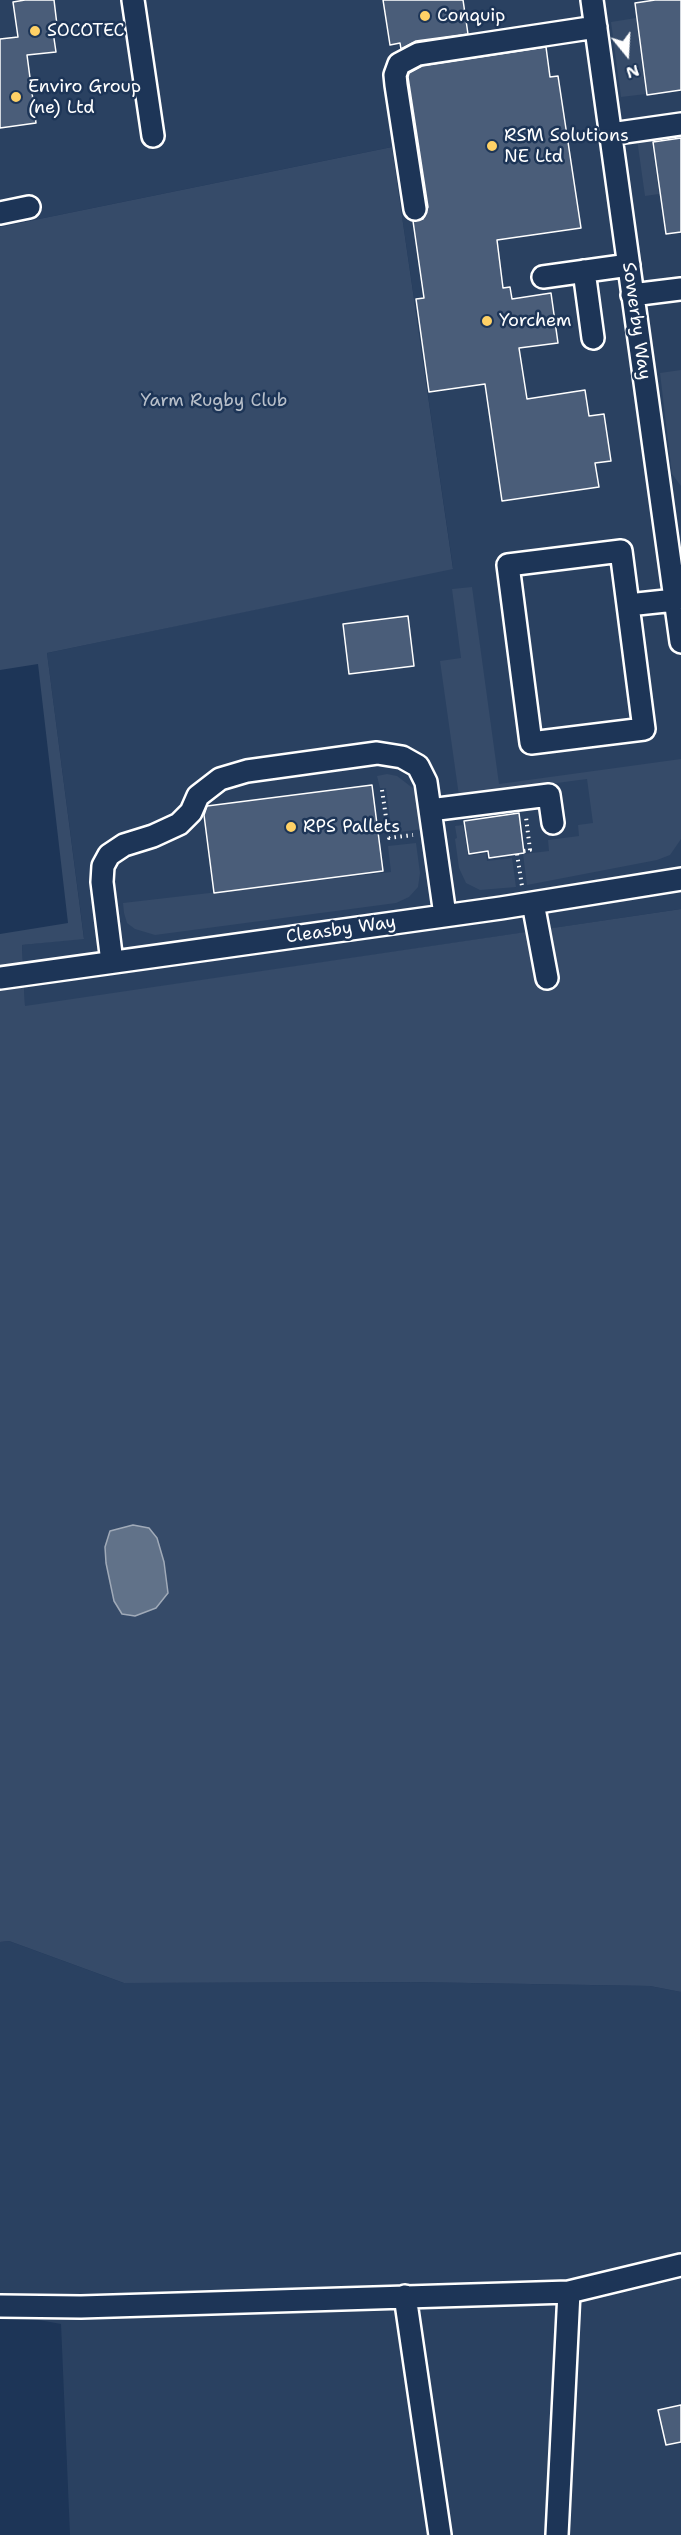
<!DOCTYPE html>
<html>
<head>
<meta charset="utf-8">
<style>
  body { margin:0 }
  #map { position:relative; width:681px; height:2535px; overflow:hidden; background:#1d3557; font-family:"Shantell Sans",sans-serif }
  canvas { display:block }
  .north { position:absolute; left:597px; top:24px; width:60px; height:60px; -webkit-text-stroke:4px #1d3557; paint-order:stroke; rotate:162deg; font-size:16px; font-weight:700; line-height:24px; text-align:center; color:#fff }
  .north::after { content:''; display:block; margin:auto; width:21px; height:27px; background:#fff; clip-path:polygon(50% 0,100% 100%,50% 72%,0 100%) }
</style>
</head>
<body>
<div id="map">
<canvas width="681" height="2535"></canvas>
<div class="north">N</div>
</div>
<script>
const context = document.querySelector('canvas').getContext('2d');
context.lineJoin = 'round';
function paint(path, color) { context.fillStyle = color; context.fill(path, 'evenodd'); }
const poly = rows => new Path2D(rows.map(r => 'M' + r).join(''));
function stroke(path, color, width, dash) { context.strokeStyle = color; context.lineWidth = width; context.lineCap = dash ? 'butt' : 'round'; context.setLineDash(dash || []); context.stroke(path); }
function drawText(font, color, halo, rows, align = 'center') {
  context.font = font + ' "Shantell Sans",sans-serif'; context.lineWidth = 5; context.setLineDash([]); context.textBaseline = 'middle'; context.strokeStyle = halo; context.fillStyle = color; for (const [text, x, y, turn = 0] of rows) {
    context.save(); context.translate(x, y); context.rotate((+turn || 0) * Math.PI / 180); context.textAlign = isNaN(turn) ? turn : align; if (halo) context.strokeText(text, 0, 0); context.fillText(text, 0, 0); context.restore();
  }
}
const built = poly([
  [0,0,681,0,681,909,25,1007,22,945,84,938,47,653,453,568,392,147,0,227],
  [9,1941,124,1983,411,1982,650,1986,681,1992,681,2535,70,2535,61,2324,0,2313,0,1942]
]);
const green = poly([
  [636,18,646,94,621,97,611,22],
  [651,137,659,194,645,196,637,139],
  [392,147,453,569,47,653,84,939,22,945,25,1006,681,909,681,1992,650,1986,411,1982,124,1983,9,1941,0,1942,0,934,68,923,38,664,0,670,0,227],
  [681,370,681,486,672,474,660,373],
  [472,587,499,784,681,759,681,839,670,855,657,860,527,885,523,854,549,851,548,840,579,836,578,825,593,823,587,779,459,796,440,661,461,658,452,589],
  [387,774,397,776,414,789,423,829,392,833,386,788,380,788,377,776],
  [463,825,468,856,486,853,487,861,512,858,516,887,480,890,466,883,459,868,455,839,457,838,455,826],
  [416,843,420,873,418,887,409,897,396,903,155,935,135,929,127,923,124,913,123,903,391,872,388,846]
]);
const water = poly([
  [133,1525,149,1528,157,1538,164,1562,168,1593,156,1608,135,1616,122,1614,114,1601,106,1563,105,1547,110,1531,133,1525]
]);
const building = poly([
  [25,0,54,0,57,25,52,25,56,52,27,55,36,123,0,128,0,39,18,37,13,2,25,0],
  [383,0,463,0,468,34,416,41,401,49,400,43,390,45,383,0],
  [655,0,681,0,681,90,647,95,635,3,655,0],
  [546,47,550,77,558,76,581,228,497,240,503,288,510,287,512,299,551,293,558,343,519,348,527,399,585,390,589,416,604,414,611,461,595,463,599,487,502,501,485,384,429,392,416,299,424,298,413,221,423,219,428,207,408,77,409,73,422,66,546,47],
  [681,138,681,232,666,234,653,142,681,138],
  [408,616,414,666,349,674,343,624,408,616],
  [372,785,383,871,214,893,204,815,207,806,372,785],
  [519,813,524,853,489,858,488,851,469,854,464,821,519,813],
  [681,2405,681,2442,666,2445,658,2410,681,2405]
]);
const path = poly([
  [382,790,389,838,413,835],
  [524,851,530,850,526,817],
  [517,854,522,886]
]);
const minor = poly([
  [133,0,153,136],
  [592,0,681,642],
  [611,134,681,124],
  [415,209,396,85,395,75,399,64,418,54,596,27],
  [0,213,29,207],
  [584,271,593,338],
  [543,277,629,265],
  [632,295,681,289],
  [628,605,621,551,508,565,531,743,644,729,628,605,675,600],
  [430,810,549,795,553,823],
  [533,903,547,978],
  [112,962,102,882,103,866,109,855,124,845,153,836,179,824,191,812,198,796,220,779,247,771,377,753,402,757,418,766,426,782,445,915],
  [0,978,501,908,681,879],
  [405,2296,440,2535],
  [0,2306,81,2307,569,2292,681,2265],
  [557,2535,569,2292]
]);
const markers = [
  [425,16,6,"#ffd166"],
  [35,31,6,"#ffd166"],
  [16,97,6,"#ffd166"],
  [492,146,6,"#ffd166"],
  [487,321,6,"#ffd166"],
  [291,827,6,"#ffd166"]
];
const poiNames = [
  ["Conquip",437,16],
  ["SOCOTEC",47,31],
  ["Enviro Group",28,87],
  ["(ne) Ltd",28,108],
  ["RSM Solutions",504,136],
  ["NE Ltd",504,157],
  ["Yorchem",499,321],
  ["RPS Pallets",303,827]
];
const streetNames = [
  ["Sowerby Way",636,321,82],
  ["Cleasby Way",341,930,-8]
];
const parkNames = [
  ["Yarm Rugby Club",214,401]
];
paint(built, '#2a4161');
paint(green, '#364b69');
paint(water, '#617289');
stroke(water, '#a0aab8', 1.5);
paint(building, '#4a5d79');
stroke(building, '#fff', 1.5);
stroke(minor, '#fff', 26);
stroke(path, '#fff', 4, [1.5, 4.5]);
stroke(minor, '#1d3557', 21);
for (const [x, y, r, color] of markers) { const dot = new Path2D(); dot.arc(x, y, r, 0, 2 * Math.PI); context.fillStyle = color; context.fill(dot); stroke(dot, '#1d3557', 2); }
drawText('18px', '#fff', '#1d3557', poiNames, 'left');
drawText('18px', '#fff', '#1d3557', streetNames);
drawText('18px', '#b9c0ca', '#1d3557', parkNames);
</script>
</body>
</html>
